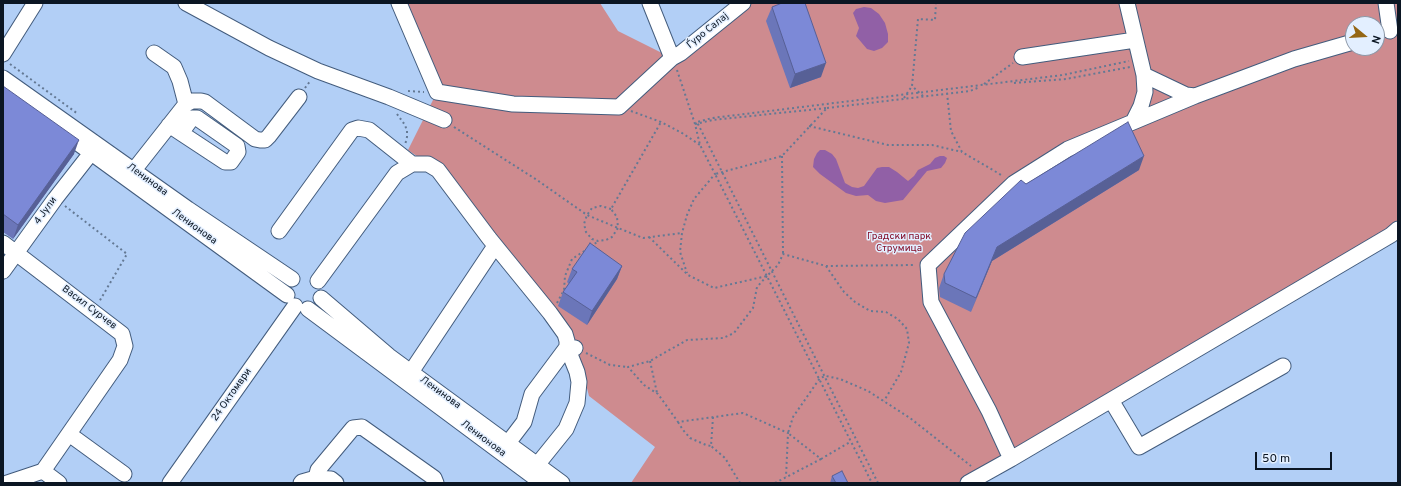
<!DOCTYPE html>
<html>
<head>
<meta charset="utf-8">
<style>
  body { margin:0 }
  #map { position:relative; width:1401px; height:486px; overflow:hidden; background:#b2cff6; font-family:Overpass,sans-serif }
  canvas { display:block }
  .frame { position:absolute; inset:0; border:4px solid #0b1623; pointer-events:none }
  .north { position:absolute; left:1345px; top:16px; width:40px; height:40px; box-sizing:border-box; background:#e3efff; border:1px solid #8d98a7; border-radius:50%; rotate:108deg; font-size:11px; font-weight:700; line-height:16px; text-align:center; color:#0b1623 }
  .north::after { content:''; display:block; margin:auto; width:14px; height:18px; background:#946614; clip-path:polygon(50% 0,100% 100%,50% 72%,0 100%) }
  .scale { position:absolute; left:1255px; top:452px; width:77px; height:18px; box-sizing:border-box; border:2px solid #0b1623; border-top:0; padding-left:5px; font-size:12px; line-height:14px; white-space:nowrap; color:#0b1623; -webkit-text-stroke:3px #e3efff; paint-order:stroke }
</style>
</head>
<body>
<div id="map">
<canvas width="1401" height="486"></canvas>
<div class="frame"></div>
<div class="north">N</div>
<div class="scale">50 m</div>
</div>
<script>
const context = document.querySelector('canvas').getContext('2d');
context.lineJoin = 'round';
function paint(path, color) { context.fillStyle = color; context.fill(path, 'evenodd'); }
const poly = rows => new Path2D(rows.map(r => 'M' + r).join(''));
function stroke(path, color, width, dash) { context.strokeStyle = color; context.lineWidth = width; context.lineCap = dash ? 'butt' : 'round'; context.setLineDash(dash || []); context.stroke(path); }
function drawText(font, color, halo, rows, align = 'center') {
  context.font = font + ' Overpass,sans-serif'; context.lineWidth = 3; context.setLineDash([]); context.textBaseline = 'middle'; context.strokeStyle = halo; context.fillStyle = color; for (const [text, x, y, turn = 0] of rows) {
    context.save(); context.translate(x, y); context.rotate((+turn || 0) * Math.PI / 180); context.textAlign = isNaN(turn) ? turn : align; if (halo) context.strokeText(text, 0, 0); context.fillText(text, 0, 0); context.restore();
  }
}
const green = poly([
  [399,3,600,3,618,31,672,58,743,3,1398,3,1398,229,968,483,631,483,655,447,589,396,577,349,428,164,408,150,437,92],
  [1353,24,1377,24,1377,48,1353,48]
]);
const water = poly([
  [864,7,871,8,879,14,885,23,888,34,888,42,882,48,874,51,867,49,856,36,859,28,853,13,856,9],
  [820,150,825,150,832,154,836,159,845,183,852,187,858,188,864,186,877,168,882,167,889,167,897,172,908,181,914,176,918,170,930,164,935,158,940,156,944,156,947,158,945,163,941,168,927,171,903,200,885,203,876,201,868,195,856,196,846,193,820,174,813,167,814,159,817,153]
]);
const path = poly([
  [10,64,78,114],
  [677,70,695,124,700,145,715,174,694,199,687,215,682,233,680,252,687,273],
  [1014,83,1066,79,1130,67],
  [984,84,1013,63],
  [305,88,311,80],
  [408,91,424,92],
  [947,93,951,131,962,152,1003,176],
  [923,96,912,86,918,19,935,20,936,3],
  [904,98,912,86],
  [827,108,970,91,980,87],
  [631,111,661,122,682,133,700,145],
  [397,114,405,125,407,131,407,137,405,145],
  [695,124,713,120,827,108,782,156,715,174,872,483],
  [809,126,888,145,932,145,962,152],
  [454,127,537,180,587,215,618,228,643,238,682,233],
  [782,156,783,254],
  [65,206,127,254,99,302],
  [611,209,601,206,592,208,587,215,584,224,586,232,592,239,598,241,606,240,612,237,618,228,617,217,611,209,661,122],
  [649,237,688,275,714,288,767,276,778,265,783,254,826,266,915,265],
  [591,247,598,241],
  [826,266,844,292,855,302,870,311,886,312,898,319,907,329,909,343,901,372,884,401],
  [767,276,757,287,753,308,734,333,723,338,687,340,650,361,628,367,644,385,658,394,678,422,743,413,788,433,786,477],
  [557,303,564,290,565,276,572,259,586,250],
  [586,353,610,365,628,367],
  [650,361,657,393],
  [713,417,711,446,725,458,740,483],
  [678,422,683,430,690,438,706,445,711,446],
  [821,459,850,442],
  [775,483,821,459,788,433,793,417,820,378,826,376,840,379,868,391,910,418,971,466],
  [878,483,697,122,712,118,1063,75,1129,61]
]);
const minor = poly([
  [186,3,269,48,318,71,389,97,444,120],
  [399,3,437,92,513,104,619,107,672,58,681,53,743,3],
  [650,3,672,58],
  [1386,3,1390,31],
  [154,53,174,67,180,81,186,104],
  [3,54,35,3],
  [1022,57,1135,40],
  [1144,75,1186,95,1195,96,1294,59,1353,42],
  [3,78,188,209,292,279],
  [1133,122,1195,96],
  [169,125,181,133,225,162,231,162,238,152,237,146,197,118,192,118,181,133],
  [64,133,287,295],
  [134,170,186,104,192,101,201,101,205,102,255,139,260,140,265,140,269,136,299,97],
  [279,231,352,130,358,128,369,130,412,164],
  [3,243,122,334,125,346,120,360,43,471],
  [3,271,55,199,91,153],
  [318,281,397,173,412,164,428,164,438,170,489,238,550,313,565,334,567,341,567,347,532,394,524,422,508,443],
  [321,298,389,356,562,483],
  [308,309,542,483],
  [411,372,495,246],
  [1111,400,1139,447,1283,366],
  [69,434,124,474],
  [1011,459,989,411,931,302,928,265,1014,183,1068,149,1133,122,1141,106,1145,92,1144,75,1127,3],
  [537,465,566,429,577,403,579,382,577,372,567,347,575,348],
  [43,471,59,483],
  [316,478,318,470,353,428,362,427,434,478,436,483],
  [7,483,43,471],
  [170,483,295,306],
  [301,483,302,482,316,478,331,479,336,483],
  [968,483,1011,459,1391,235,1398,229]
]);
const wall = poly([
  [772,7,821,77,790,88,766,21],
  [3,86,74,154,13,239,3,232],
  [1139,170,992,261,971,312,940,297,939,288,944,274,1026,184],
  [622,266,617,279,587,325,558,306,563,292,569,284,567,282,572,269],
  [832,476,848,483,830,483]
]);
const shadedWall = poly([
  [826,63,821,77,790,88,795,74],
  [79,140,74,154,13,239,18,225],
  [1144,156,1139,170,992,261,971,312,997,247],
  [622,266,617,279,587,325,592,311]
]);
const building = poly([
  [782,3,805,3,826,63,795,74,772,7,782,3],
  [3,86,79,140,18,225,3,214,3,86],
  [1128,122,1144,156,997,247,976,298,945,283,944,274,965,233,1021,180,1026,184,1128,122],
  [590,243,622,266,592,311,563,292,577,272,572,269,590,243],
  [842,471,848,483,836,483,832,476,842,471]
]);
const streetNames = [
  ["Ѓуро Салај",708,31,-39],
  ["Ленинова",147,180,36],
  ["4 Јули",46,211,-54],
  ["Ленионова",194,227,36],
  ["Васил Сурчев",89,308,37],
  ["Ленинова",440,393,36],
  ["24 Октомври",232,395,-55],
  ["Ленионова",483,439,37]
];
const parkNames = [
  ["Градски парк",899,237],
  ["Струмица",899,249]
];
paint(green, '#ce8b8f');
paint(water, '#9160a6');
stroke(minor, '#435c7d', 17);
stroke(path, '#647994', 2, [2, 3]);
stroke(minor, '#fff', 15);
paint(wall, '#6b76b9');
paint(shadedWall, '#576096');
paint(building, '#7c89d7');
stroke(building, '#576096', 1);
drawText('10px', '#0b1623', '#e3efff', streetNames);
drawText('10px', '#840f2b', '#e3efff', parkNames);
</script>
</body>
</html>
